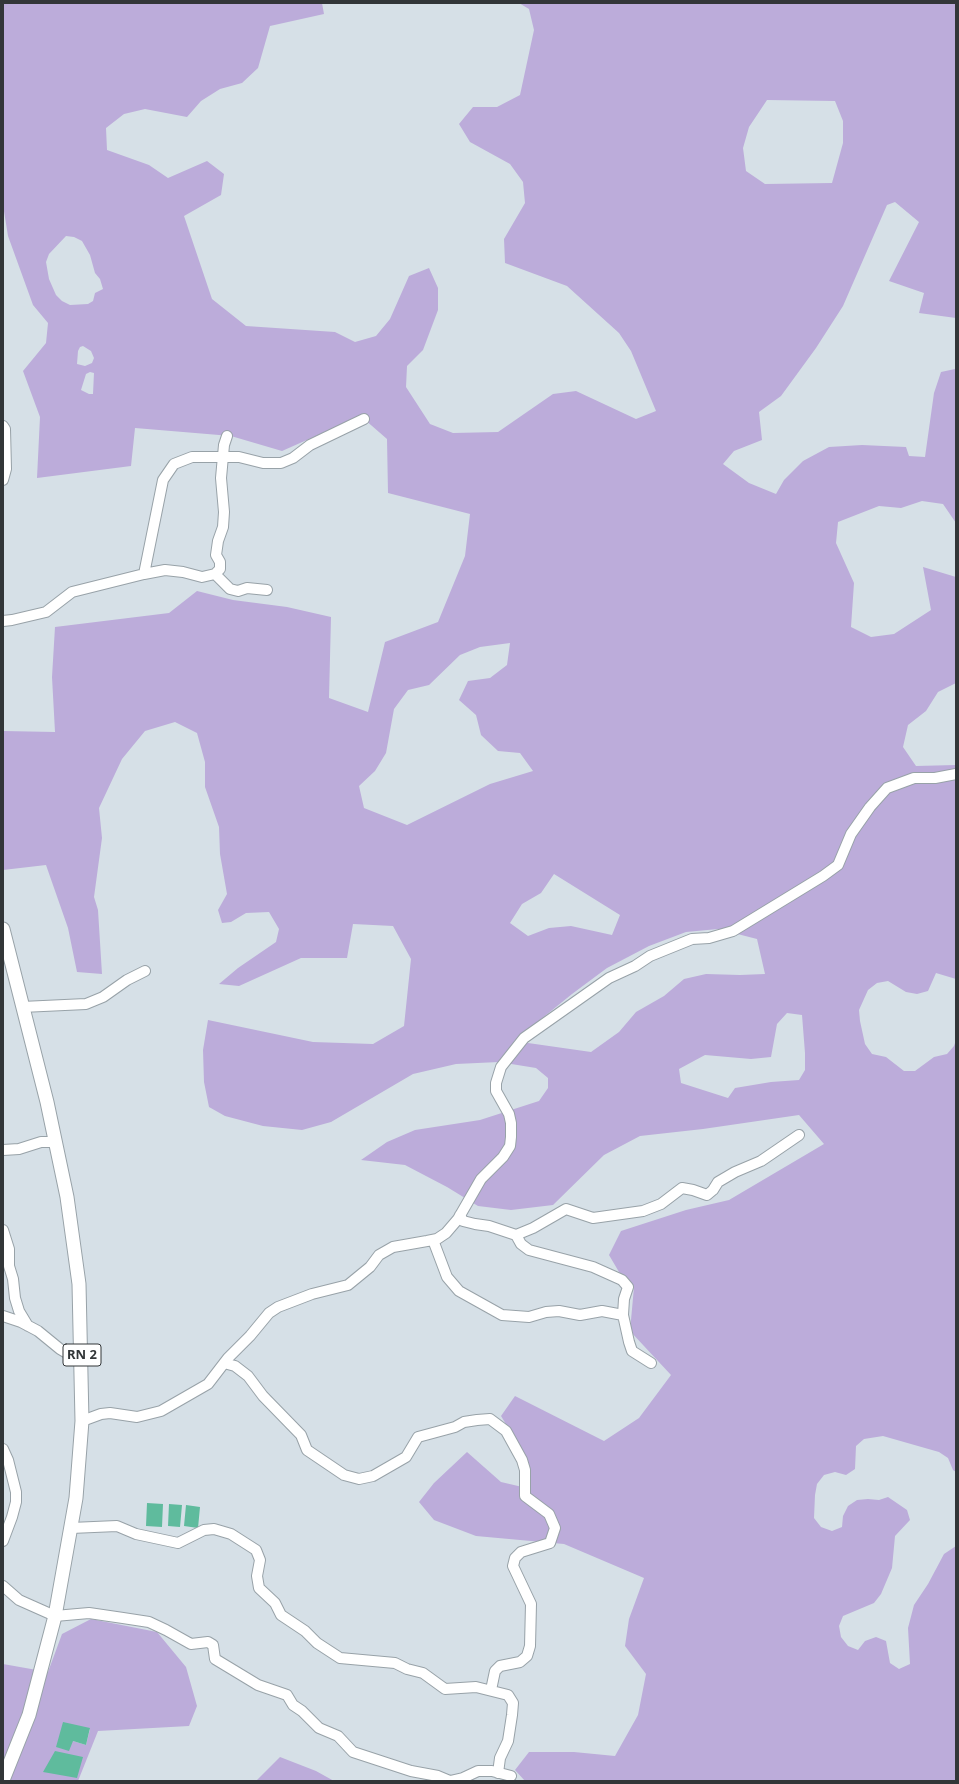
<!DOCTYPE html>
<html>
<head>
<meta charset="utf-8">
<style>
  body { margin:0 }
  #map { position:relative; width:959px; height:1784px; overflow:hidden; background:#d6e0e7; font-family:"Noto Sans",sans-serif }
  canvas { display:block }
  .frame { position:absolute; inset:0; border:4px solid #323638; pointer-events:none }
</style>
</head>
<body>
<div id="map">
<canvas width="959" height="1784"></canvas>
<div class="frame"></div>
</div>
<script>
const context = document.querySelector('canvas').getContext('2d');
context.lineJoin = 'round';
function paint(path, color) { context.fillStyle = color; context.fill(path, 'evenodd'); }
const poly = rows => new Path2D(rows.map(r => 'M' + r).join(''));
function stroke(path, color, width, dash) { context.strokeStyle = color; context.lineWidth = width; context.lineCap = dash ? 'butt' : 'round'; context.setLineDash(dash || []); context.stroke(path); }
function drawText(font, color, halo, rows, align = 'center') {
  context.font = font + ' "Noto Sans",sans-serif'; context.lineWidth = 4; context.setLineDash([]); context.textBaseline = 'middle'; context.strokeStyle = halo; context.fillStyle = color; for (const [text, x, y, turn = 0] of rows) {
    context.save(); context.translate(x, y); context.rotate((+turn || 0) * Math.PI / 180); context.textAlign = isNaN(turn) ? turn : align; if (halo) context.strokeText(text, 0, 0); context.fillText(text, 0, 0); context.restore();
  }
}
const green = poly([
  [3,3,322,3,324,14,270,26,258,68,242,83,220,89,201,101,187,117,145,109,124,114,106,128,107,150,149,165,168,178,207,161,224,174,221,195,184,216,212,299,246,326,335,332,355,342,376,336,390,319,409,276,429,268,438,288,438,310,423,350,407,366,406,387,430,424,453,433,498,432,553,394,576,391,636,419,656,411,631,351,619,333,567,286,505,263,504,239,525,203,523,182,510,164,470,142,459,124,473,107,497,107,520,95,534,30,529,9,519,3,956,3,956,318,919,313,924,293,889,281,919,222,895,202,887,205,843,306,816,348,781,396,759,412,762,440,734,451,723,464,749,483,776,494,784,480,803,461,829,447,862,445,906,447,909,456,925,457,934,393,941,372,955,369,956,366,956,523,943,504,922,501,901,508,879,506,838,522,836,543,854,583,851,627,871,637,894,634,931,610,923,567,956,577,956,683,938,692,926,711,908,725,903,747,916,766,956,765,956,979,936,973,928,991,917,994,906,992,888,981,877,983,868,990,859,1010,860,1021,865,1044,872,1054,886,1057,904,1071,915,1071,934,1057,947,1054,954,1046,956,1040,956,1472,953,1470,948,1458,939,1452,883,1436,864,1439,856,1446,855,1469,846,1475,835,1472,824,1475,817,1484,815,1495,814,1518,821,1527,832,1531,842,1527,843,1516,848,1506,857,1500,868,1499,879,1500,888,1497,907,1510,910,1520,895,1536,892,1568,881,1594,874,1603,843,1616,839,1626,841,1637,848,1646,858,1650,865,1641,876,1637,886,1641,890,1663,899,1669,910,1664,908,1628,914,1605,928,1584,944,1554,956,1546,956,1781,525,1781,515,1770,529,1752,574,1752,615,1756,638,1715,646,1674,625,1646,629,1619,644,1578,564,1544,476,1536,434,1520,419,1502,434,1483,467,1452,501,1482,531,1489,527,1459,501,1416,515,1396,604,1441,639,1418,671,1375,630,1331,634,1287,619,1272,609,1255,621,1231,686,1210,729,1200,824,1144,799,1115,703,1129,640,1136,604,1155,553,1205,511,1210,478,1206,447,1187,405,1165,361,1160,387,1142,415,1130,480,1120,539,1101,548,1088,548,1078,536,1068,499,1062,456,1064,413,1074,331,1122,302,1130,263,1126,225,1116,209,1107,204,1082,203,1050,208,1020,313,1042,373,1044,404,1026,411,959,393,926,353,924,347,958,301,958,239,986,219,984,238,968,276,942,279,929,269,912,246,913,231,922,222,923,218,910,227,894,220,854,219,827,205,787,205,762,197,733,175,722,145,731,122,759,99,808,102,838,94,897,98,910,102,974,77,972,68,928,46,865,3,870,3,731,55,732,52,677,55,627,169,613,197,591,233,600,287,607,331,617,329,698,368,712,385,642,438,622,465,556,470,514,388,493,387,439,364,419,352,420,282,451,231,436,135,428,131,466,37,478,40,417,23,371,46,343,48,323,33,305,8,236,3,205],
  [767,100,835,101,843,121,843,143,832,183,765,184,746,171,743,148,749,127],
  [66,236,74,237,82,241,90,255,95,273,100,279,103,289,95,293,93,301,88,304,70,305,62,301,56,295,49,279,46,262,49,254],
  [83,346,91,351,94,358,92,363,85,366,77,364,78,351,80,347],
  [90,372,94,373,93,394,89,394,81,390,86,374],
  [510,643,507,665,490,678,468,681,459,700,476,715,481,735,498,751,520,753,533,771,490,784,407,825,364,808,359,786,375,771,386,753,394,709,408,690,429,685,460,655,480,647],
  [554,874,620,915,612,935,571,926,549,928,528,936,510,923,522,904,541,893],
  [718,929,757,939,765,974,740,975,706,974,684,979,664,996,636,1012,619,1032,591,1052,514,1041,572,994,607,968,649,946,686,932],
  [787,1013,802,1015,805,1053,805,1070,799,1080,771,1082,735,1088,728,1098,681,1083,679,1069,705,1055,751,1059,771,1057,777,1024],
  [91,1619,157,1632,186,1667,197,1706,189,1726,98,1731,78,1781,3,1781,3,1664,48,1672,62,1634],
  [90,1729,86,1745,73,1741],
  [280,1757,316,1771,334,1781,256,1781]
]);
const water = poly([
  [147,1503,163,1504,162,1527,146,1526],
  [169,1504,182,1505,180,1527,168,1526],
  [186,1505,200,1507,198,1528,184,1526],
  [63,1722,90,1728,86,1745,73,1741,69,1751,56,1747],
  [55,1751,83,1757,77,1778,43,1772]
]);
const minor = poly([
  [3,426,5,429,6,469,3,480],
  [144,574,163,480,174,464,192,457,239,457,263,463,281,463,293,458,310,445,364,419],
  [215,574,230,589,238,591,247,588,267,590],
  [3,621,12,620,46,612,72,592,144,574,165,570,183,572,202,577,215,574,220,569,220,562,216,555,218,541,223,527,224,512,221,478,224,445,227,436],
  [22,1007,86,1004,103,997,127,980,145,971],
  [3,1150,19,1149,41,1142,56,1142],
  [460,1215,463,1221,475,1224,489,1226,516,1235,533,1228,566,1209,593,1218,643,1211,661,1204,682,1188,693,1190,707,1195,713,1190,718,1182,735,1172,761,1161,799,1135],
  [3,1230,9,1249,9,1266,13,1279,15,1298,19,1311,28,1326],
  [516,1235,521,1244,529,1250,593,1267,622,1280,628,1287,624,1299,623,1315,629,1342,632,1351,651,1363],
  [433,1240,447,1277,459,1291,502,1315,529,1317,546,1312,559,1311,580,1315,602,1311,623,1315],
  [3,1316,21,1322,38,1331,60,1349,82,1362],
  [224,1363,235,1366,248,1376,263,1396,301,1435,307,1450,344,1475,359,1479,373,1476,406,1457,418,1437,455,1427,464,1422,477,1420,490,1419,506,1431,522,1460,525,1470,525,1496,549,1514,555,1528,550,1543,521,1552,515,1558,513,1566,531,1604,530,1646,527,1656,520,1662,500,1666,495,1671,491,1690],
  [82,1421,101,1414,110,1413,137,1417,161,1411,208,1384,228,1358,250,1336,269,1313,278,1307,312,1294,348,1285,370,1267,379,1255,393,1247,427,1241,437,1239,446,1233,458,1219,481,1179,503,1157,510,1146,511,1137,511,1123,509,1114,496,1091,496,1083,501,1067,524,1038,609,978,635,966,650,956,692,939,709,938,733,931,823,876,838,865,851,834,870,807,887,788,914,778,935,778,956,774],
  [3,1449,8,1460,16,1492,16,1502,12,1517,3,1541],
  [71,1528,117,1526,136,1534,178,1543,204,1530,214,1529,231,1534,256,1550,260,1560,257,1576,259,1588,275,1603,281,1615,305,1631,317,1643,340,1658,395,1663,407,1669,423,1673,445,1689,476,1687,508,1695,513,1703,512,1715,508,1741,500,1758,498,1773],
  [3,1586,19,1600,55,1616,89,1613,123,1618,149,1622,166,1630,191,1644,208,1642,213,1645,215,1659,258,1685,287,1695,293,1705,302,1711,319,1728,338,1736,353,1752,411,1771,438,1776,450,1781],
  [450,1781,463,1778,478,1771,492,1771,511,1776]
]);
const major = poly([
  [3,929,47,1102,67,1197,79,1284,82,1421,76,1498,55,1616,29,1715,3,1780]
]);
const shields = [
  [82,1355,38]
];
const shieldNames = [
  ["RN 2",82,1355]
];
paint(green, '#bcacda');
paint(water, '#5fbb9d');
stroke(minor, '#98a2a8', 12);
stroke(major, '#98a2a8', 15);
stroke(minor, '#fff', 10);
stroke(major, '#fff', 13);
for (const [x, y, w] of shields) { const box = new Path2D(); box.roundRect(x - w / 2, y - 11, w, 22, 3); context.fillStyle = '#fff'; context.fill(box); stroke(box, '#323638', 1); }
drawText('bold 13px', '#323638', null, shieldNames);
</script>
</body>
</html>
